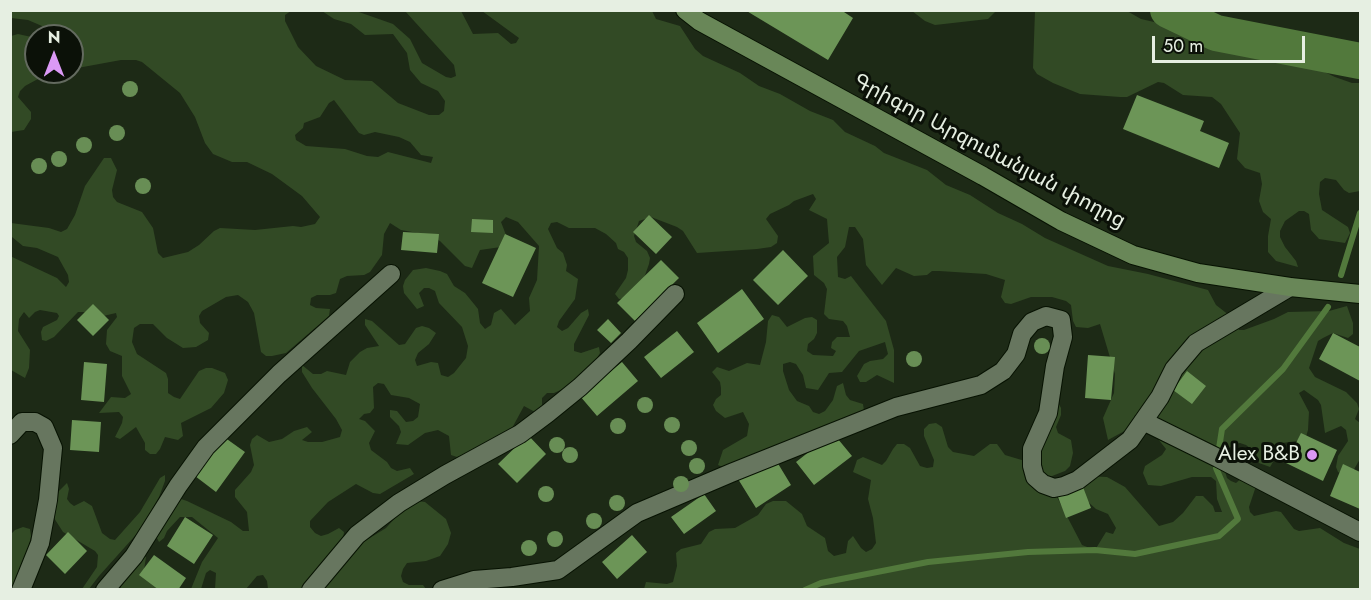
<!DOCTYPE html>
<html>
<head>
<meta charset="utf-8">
<style>
  body { margin:0 }
  #map { position:relative; width:1371px; height:600px; overflow:hidden; background:#1d2a16; font-family:Jost,sans-serif }
  canvas { display:block }
  .frame { position:absolute; inset:0; border:12px solid #e6efe2; pointer-events:none }
  .north { position:absolute; left:24px; top:24px; width:60px; height:60px; box-sizing:border-box; background:#0b1108; border:2px solid #636a5f; border-radius:50%; rotate:0deg; font-size:16px; font-weight:700; line-height:24px; text-align:center; color:#e6efe2 }
  .north::after { content:''; display:block; margin:auto; width:21px; height:27px; background:#db99f6; clip-path:polygon(50% 0,100% 100%,50% 72%,0 100%) }
  .scale { position:absolute; left:1152px; top:36px; width:153px; height:27px; box-sizing:border-box; border:3px solid #e6efe2; border-top:0; padding-left:8px; font-size:18px; line-height:21px; white-space:nowrap; color:#e6efe2; -webkit-text-stroke:4px #0b1108; paint-order:stroke }
</style>
</head>
<body>
<div id="map">
<canvas width="1371" height="600"></canvas>
<div class="frame"></div>
<div class="north">N</div>
<div class="scale">50 m</div>
</div>
<script>
const context = document.querySelector('canvas').getContext('2d');
context.lineJoin = 'round';
function paint(path, color) { context.fillStyle = color; context.fill(path, 'evenodd'); }
const poly = rows => new Path2D(rows.map(r => 'M' + r).join(''));
function stroke(path, color, width, dash) { context.strokeStyle = color; context.lineWidth = width; context.lineCap = dash ? 'butt' : 'round'; context.setLineDash(dash || []); context.stroke(path); }
function drawText(font, color, halo, rows, align = 'center') {
  context.font = font + ' Jost,"Noto Sans Armenian",sans-serif'; context.lineWidth = 6; context.setLineDash([]); context.textBaseline = 'middle'; context.strokeStyle = halo; context.fillStyle = color; for (const [text, x, y, turn = 0] of rows) {
    context.save(); context.translate(x, y); context.rotate((+turn || 0) * Math.PI / 180); context.textAlign = isNaN(turn) ? turn : align; if (halo) context.strokeText(text, 0, 0); context.fillText(text, 0, 0); context.restore();
  }
}
const green = poly([
  [11,11,291,11,285,15,285,21,298,47,316,66,345,80,372,81,398,103,429,115,439,115,444,111,445,101,438,91,421,83,410,70,407,53,393,34,365,35,351,24,334,19,322,11,356,11,393,24,410,39,422,63,446,77,451,78,456,76,454,65,405,11,461,11,473,34,498,33,511,44,516,43,519,38,482,11,652,11,656,19,680,26,695,49,703,56,740,73,759,86,780,94,810,111,833,120,845,132,875,146,884,153,927,170,946,185,970,195,998,213,1022,224,1045,238,1108,266,1148,274,1208,290,1216,305,1234,319,1239,330,1244,330,1274,319,1288,312,1329,311,1347,306,1353,323,1353,334,1348,338,1333,333,1323,338,1318,341,1309,368,1315,377,1346,392,1357,403,1359,409,1355,419,1360,423,1360,459,1353,471,1343,474,1338,472,1336,467,1338,456,1348,441,1346,430,1341,426,1325,433,1321,405,1318,400,1304,390,1299,393,1309,412,1308,430,1305,440,1282,443,1278,447,1276,457,1270,467,1259,463,1251,449,1246,445,1240,443,1235,444,1225,451,1224,468,1227,478,1231,481,1236,483,1244,476,1256,486,1249,507,1250,512,1254,516,1276,511,1281,512,1294,529,1299,531,1320,528,1344,543,1360,549,1360,589,644,589,646,582,667,584,673,582,677,566,676,553,681,549,701,544,709,532,715,529,735,528,758,515,766,504,773,501,786,501,802,514,807,526,825,538,828,551,834,556,846,553,848,541,853,536,861,548,866,552,872,549,876,543,873,518,868,499,871,480,853,472,857,460,863,457,882,465,886,461,893,449,897,444,904,444,910,448,920,466,927,468,933,467,934,460,924,436,924,429,929,424,936,423,942,427,948,447,953,452,974,456,990,444,997,444,1005,455,1025,461,1058,402,1061,408,1061,415,1056,427,1058,433,1071,440,1073,453,1070,466,1065,471,1047,478,1082,545,1095,550,1106,532,1113,534,1116,528,1108,514,1096,509,1086,500,1080,489,1086,476,1107,477,1125,487,1159,526,1173,522,1183,513,1196,496,1203,496,1213,506,1215,512,1222,512,1217,499,1216,481,1211,477,1192,477,1161,486,1148,485,1143,473,1145,466,1162,455,1166,449,1158,439,1142,429,1130,428,1108,440,1103,418,1114,393,1115,374,1100,324,1088,328,1076,327,1073,321,1071,305,1066,301,1052,297,1031,297,1011,304,1005,303,1001,297,1005,280,986,274,939,271,932,271,927,275,914,276,896,268,882,285,866,265,863,239,855,227,849,227,845,247,837,257,838,277,845,279,851,276,886,321,894,350,894,383,877,375,866,382,860,382,857,376,864,364,870,361,883,359,888,354,885,342,859,351,842,372,829,373,818,390,806,388,803,375,796,364,790,362,783,364,783,371,789,390,797,401,809,406,813,412,819,414,825,411,833,400,837,386,843,383,846,395,850,400,863,404,864,411,725,468,718,465,723,450,747,436,749,424,743,412,725,418,716,411,713,405,716,399,721,395,721,388,720,382,712,372,717,367,729,371,747,363,760,365,766,342,768,321,772,315,779,317,787,327,805,318,812,317,817,320,817,333,814,339,808,344,807,351,813,355,833,356,836,351,831,348,832,342,837,337,850,337,847,326,843,321,829,319,824,314,827,289,824,283,814,275,813,256,829,243,827,219,809,210,816,199,813,194,794,201,789,205,770,214,766,219,778,236,777,243,771,247,757,249,697,253,683,231,677,227,651,217,639,221,634,236,636,242,647,251,650,258,649,264,644,278,626,298,619,299,615,294,626,278,628,270,628,258,624,252,618,249,616,243,606,234,595,228,569,228,557,222,551,223,548,229,557,248,563,253,567,265,566,271,578,279,575,299,559,321,557,327,562,331,568,328,581,313,588,309,589,315,574,344,574,351,581,353,599,347,600,353,593,365,580,374,565,388,554,393,547,393,542,398,542,412,535,412,524,406,511,430,463,455,457,457,451,455,449,436,438,430,425,433,408,445,396,444,401,432,399,426,390,417,390,410,397,411,406,422,413,421,418,417,420,404,409,398,391,395,384,384,378,383,373,387,374,408,370,413,364,414,359,419,365,421,375,431,369,443,371,450,387,462,391,468,397,471,410,468,414,474,380,494,373,493,356,484,328,502,310,521,310,527,315,533,321,536,328,534,339,528,344,532,343,539,336,551,318,570,386,528,406,506,417,501,425,502,446,519,451,533,448,544,440,556,426,561,407,563,403,569,401,576,403,582,409,585,423,585,426,589,268,589,267,581,263,575,257,576,246,589,215,589,216,573,210,570,206,573,201,589,191,589,202,562,218,538,192,517,180,517,167,531,164,538,159,542,156,536,175,501,181,499,187,501,231,522,243,531,249,531,247,512,235,497,235,490,251,472,254,465,250,445,252,439,257,435,269,442,282,439,294,431,307,427,312,432,302,440,308,442,322,442,340,437,342,430,336,419,312,388,302,372,302,365,313,374,321,374,327,371,346,375,350,362,360,352,367,348,379,346,365,325,365,319,372,321,399,345,405,344,416,328,422,326,429,328,436,333,429,344,418,353,415,360,417,366,431,362,438,363,441,375,448,377,454,373,466,358,468,346,462,327,439,303,435,291,429,288,424,288,419,293,424,306,417,309,404,293,403,286,405,280,413,270,426,268,440,271,447,274,454,286,465,293,474,304,478,309,480,323,485,329,491,325,494,313,501,309,515,325,530,311,529,298,537,280,539,246,518,222,506,217,501,222,506,235,501,247,480,250,472,268,465,266,440,241,429,235,401,230,390,223,384,234,382,255,370,272,364,275,347,276,340,279,336,293,330,295,317,295,311,298,310,305,316,308,330,309,329,316,286,353,272,356,266,356,261,352,254,313,248,302,238,295,226,297,202,311,199,316,200,323,209,333,208,340,196,347,183,348,167,338,153,324,140,324,134,328,132,342,137,354,166,373,168,379,168,393,174,397,180,399,199,371,206,368,212,368,225,373,228,380,224,393,211,408,181,423,183,436,178,440,165,437,160,449,156,454,150,454,145,450,145,443,136,427,120,439,115,437,122,423,123,417,119,412,99,413,111,397,125,398,131,394,122,376,122,356,110,351,106,344,107,330,117,317,116,313,99,317,83,312,78,312,54,337,46,341,42,340,41,332,43,327,57,320,59,316,57,313,40,310,35,312,29,318,24,312,19,319,18,331,30,350,29,368,25,378,11,370,10,256,57,278,66,287,69,282,68,275,58,257,37,248,23,246,12,237,11,223,49,228,61,232,67,229,75,215,85,186,104,158,111,158,117,170,112,190,113,197,117,202,142,212,153,228,158,253,163,258,188,252,199,245,214,231,220,228,255,230,293,226,301,227,315,224,320,217,302,196,272,174,247,162,232,162,213,154,205,143,195,117,180,93,142,62,136,60,121,60,72,69,72,36,46,36,49,29,28,20,11,18],
  [334,100,359,133,364,135,375,132,399,137,410,142,421,155,433,157,431,163,388,152,378,157,367,156,345,149,306,146,296,140,295,135,303,128,304,123,320,117,329,103],
  [912,11,996,11,988,19,935,25,925,21],
  [1035,11,1127,11,1141,19,1176,27,1203,43,1215,45,1254,44,1271,46,1335,77,1352,83,1360,83,1360,191,1349,193,1344,190,1336,180,1325,178,1320,182,1319,194,1322,210,1348,227,1350,233,1345,243,1319,239,1311,230,1309,214,1304,211,1299,211,1285,221,1280,231,1280,237,1285,247,1296,261,1298,267,1276,261,1268,252,1268,236,1271,219,1263,212,1259,201,1262,184,1260,173,1245,168,1237,159,1240,133,1221,104,1212,97,1183,95,1164,83,1158,82,1127,97,1120,97,1080,94,1053,83,1037,74,1033,68],
  [18,34,36,38,36,72,56,72,49,73,25,86,20,91,18,97,31,112,31,119,24,130,11,132,11,36],
  [165,475,165,481,159,497,142,528,99,576,89,589,82,589,97,567,98,555,95,551,63,532,54,518,52,507,59,491,67,483,69,489,67,499,70,503,74,506,84,501,92,506,102,533,110,539,115,540,140,512,160,478],
  [23,527,30,529,31,536,26,560,13,590,10,589,10,535,15,530],
  [140,556,146,557,144,570,168,589,124,589,121,588,117,582]
]);
const stream = poly([
  [1341,275,1360,213],
  [805,590,821,583,928,562,1028,552,1095,550,1135,554,1219,536,1238,519,1216,468,1222,429,1283,369,1328,307]
]);
const river = poly([
  [1168,10,1216,33,1360,61]
]);
const building = poly([
  [745,10,841,10,853,18,828,60],
  [1137,95,1204,121,1200,131,1229,143,1219,168,1123,129],
  [649,215,672,237,656,254,633,232],
  [472,219,493,220,493,233,471,232],
  [403,232,439,234,437,253,401,250],
  [505,234,536,248,513,297,482,283],
  [783,250,808,276,778,305,753,280],
  [661,260,679,278,635,321,617,303],
  [742,289,764,319,718,353,697,323],
  [93,304,109,320,93,336,77,320],
  [608,319,621,333,611,343,597,330],
  [677,331,694,352,661,378,644,357],
  [1333,333,1360,347,1360,381,1319,359],
  [1088,355,1115,357,1111,400,1085,398],
  [84,362,107,364,104,402,81,400],
  [622,362,638,381,597,416,580,396],
  [1187,371,1206,386,1192,404,1173,390],
  [72,420,101,422,99,452,70,450],
  [833,433,852,456,814,485,796,462],
  [1301,433,1337,450,1323,481,1286,463],
  [528,435,546,454,517,483,498,464],
  [224,437,245,452,216,492,195,476],
  [774,457,791,485,756,508,738,479],
  [1343,464,1360,472,1360,509,1330,496],
  [1083,487,1091,508,1066,518,1058,497],
  [704,494,716,511,684,534,671,517],
  [185,517,213,535,194,564,167,546],
  [68,532,87,551,65,574,46,555],
  [632,535,647,552,617,579,602,562],
  [154,555,186,578,178,590,159,590,139,575]
]);
const street = poly([
  [1143,421,1218,458,1360,532],
  [10,435,22,422,35,422,44,427,53,448,48,500,40,543,21,590],
  [105,590,134,556,178,486,206,447,279,374,391,274],
  [311,590,357,535,399,503,445,475,520,434,548,413,580,387,629,341,675,294],
  [442,590,474,580,512,577,558,570,637,513,731,473,896,407,981,385,1003,371,1016,354,1022,334,1032,322,1046,316,1061,320,1063,337,1055,366,1048,413,1032,449,1032,466,1035,477,1043,484,1054,488,1064,486,1078,480,1130,440,1160,397,1174,369,1196,343,1290,287]
]);
const secondary = poly([
  [685,10,699,21,983,176,1061,221,1133,255,1198,273,1290,287,1360,294]
]);
const trees = [
  [130,89],
  [117,133],
  [84,145],
  [59,159],
  [39,166],
  [143,186],
  [1042,346],
  [914,359],
  [645,405],
  [672,425],
  [618,426],
  [557,445],
  [689,448],
  [570,455],
  [697,466],
  [681,484],
  [546,494],
  [617,503],
  [594,521],
  [555,539],
  [529,548]
];
const markers = [
  [1312,455,6,"#db99f6"]
];
const streetNames = [
  ["Գրիգոր Արզումանյան փողոց",989,152,28]
];
const poiNames = [
  ["Alex B&B",1300,455]
];
paint(green, '#324a25');
stroke(stream, '#52793c', 6);
stroke(river, '#52793c', 36);
paint(building, '#6c9557');
stroke(street, '#071202', 20);
stroke(secondary, '#071202', 20);
stroke(street, '#67765f', 18);
stroke(secondary, '#698758', 18);
context.fillStyle = '#688e55';
for (const [x, y] of trees) { context.beginPath(); context.arc(x, y, 8, 0, 2 * Math.PI); context.fill(); }
for (const [x, y, r, color] of markers) { const dot = new Path2D(); dot.arc(x, y, r, 0, 2 * Math.PI); context.fillStyle = color; context.fill(dot); stroke(dot, '#0b1108', 2); }
drawText('21px', '#e6efe2', '#0b1108', streetNames);
drawText('21px', '#e6efe2', '#0b1108', poiNames, 'right');
</script>
</body>
</html>
